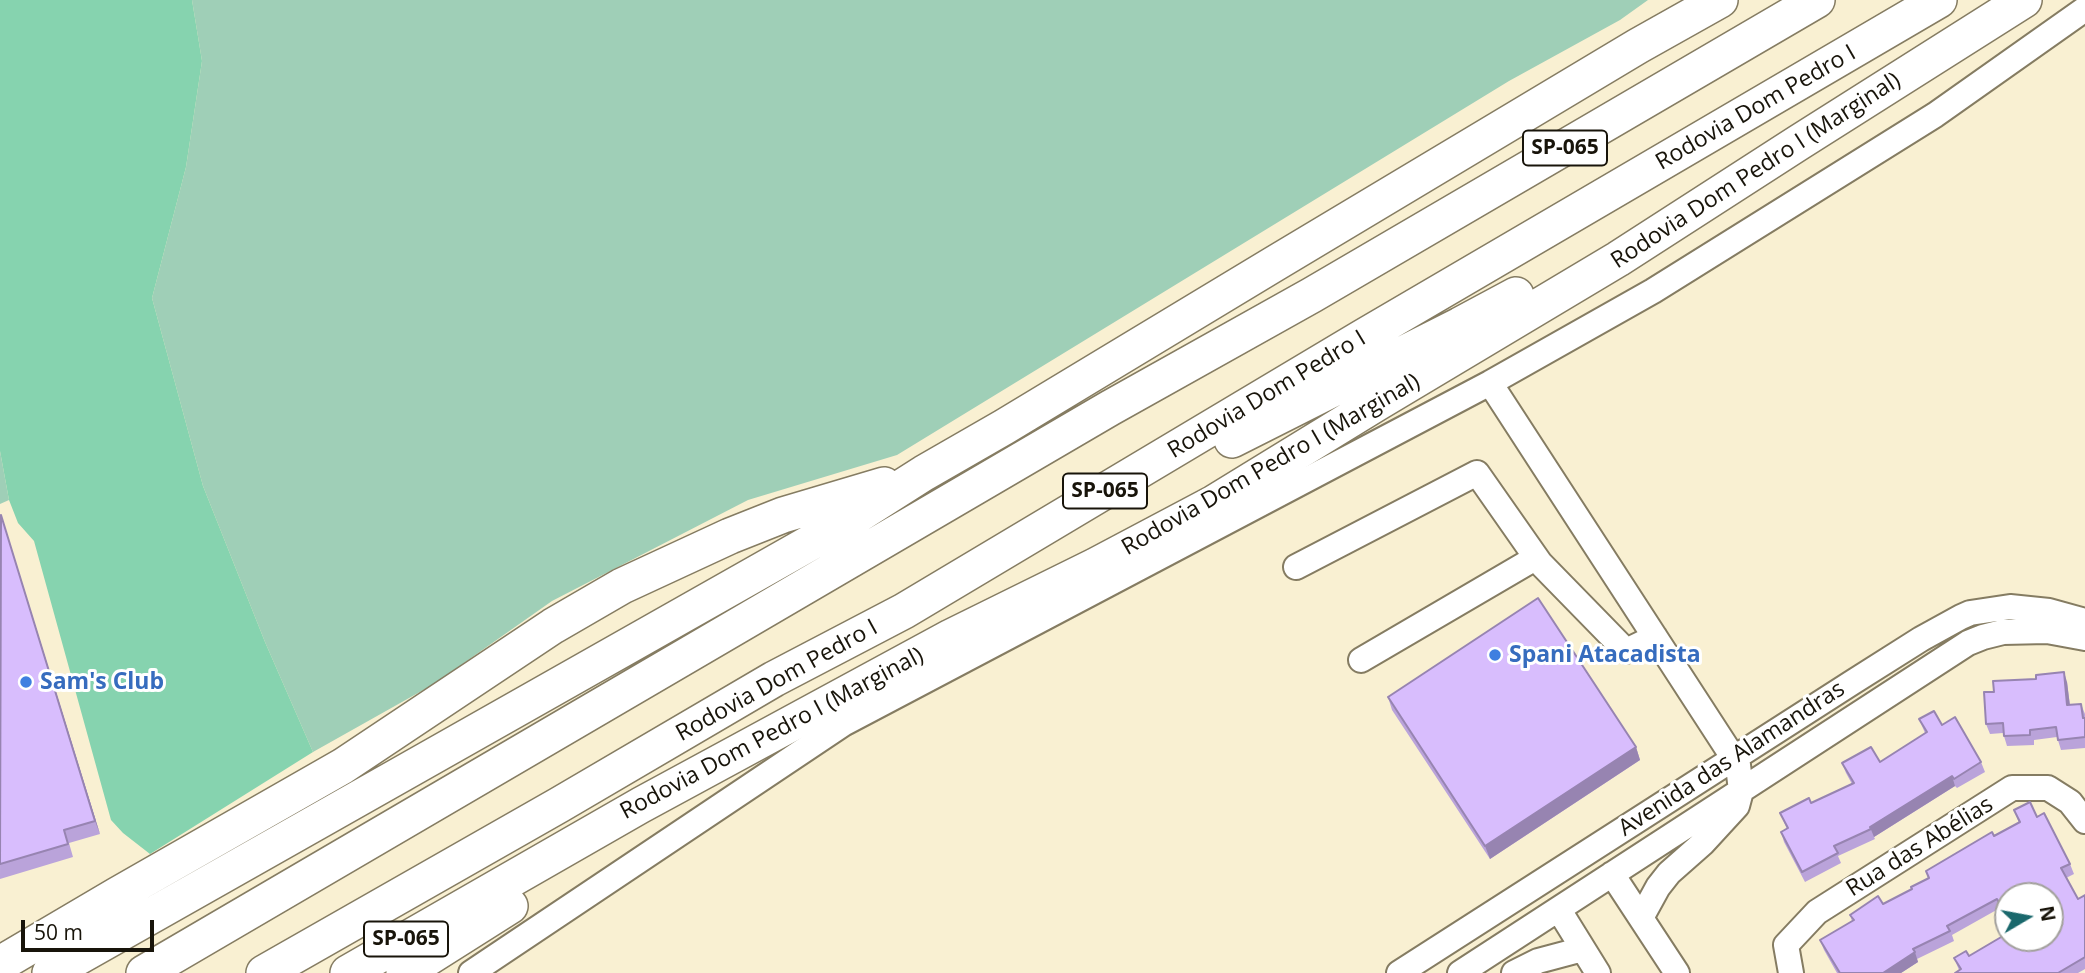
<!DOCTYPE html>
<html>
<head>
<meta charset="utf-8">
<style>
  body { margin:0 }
  #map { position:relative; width:2085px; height:973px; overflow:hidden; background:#f9f0d2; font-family:"Open Sans",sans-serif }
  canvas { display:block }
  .north { position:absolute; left:1994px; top:882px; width:70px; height:70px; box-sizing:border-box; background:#fff; border:2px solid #a3a19d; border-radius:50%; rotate:80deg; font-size:19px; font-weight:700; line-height:28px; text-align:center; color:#18140a }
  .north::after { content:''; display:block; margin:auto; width:24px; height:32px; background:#1a686c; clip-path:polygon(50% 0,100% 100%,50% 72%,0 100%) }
  .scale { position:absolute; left:21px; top:920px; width:133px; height:32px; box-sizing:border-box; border:4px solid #18140a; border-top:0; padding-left:9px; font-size:21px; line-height:24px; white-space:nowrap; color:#18140a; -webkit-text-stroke:5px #fff; paint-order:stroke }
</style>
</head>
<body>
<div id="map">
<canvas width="2085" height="973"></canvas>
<div class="north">N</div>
<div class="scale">50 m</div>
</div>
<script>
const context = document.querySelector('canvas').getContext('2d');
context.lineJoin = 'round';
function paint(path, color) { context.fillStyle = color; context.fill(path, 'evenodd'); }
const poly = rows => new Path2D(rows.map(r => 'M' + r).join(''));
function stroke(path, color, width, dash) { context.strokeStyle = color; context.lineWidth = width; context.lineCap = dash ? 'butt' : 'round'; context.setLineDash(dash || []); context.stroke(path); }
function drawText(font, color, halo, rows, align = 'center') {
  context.font = font + ' "Open Sans",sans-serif'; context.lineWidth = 6; context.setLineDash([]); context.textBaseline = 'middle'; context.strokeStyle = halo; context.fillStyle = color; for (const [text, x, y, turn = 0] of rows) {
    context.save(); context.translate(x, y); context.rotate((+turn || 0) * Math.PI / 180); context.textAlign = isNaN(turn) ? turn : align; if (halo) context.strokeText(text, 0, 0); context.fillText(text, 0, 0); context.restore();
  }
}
const green = poly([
  [192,0,1648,0,1620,20,1509,81,897,455,748,500,552,601,434,684,313,752,265,642,203,486,152,298,186,167,202,61],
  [0,451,9,500,0,504]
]);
const forest = poly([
  [0,0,192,0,202,61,186,167,152,298,203,486,265,642,313,752,150,854,123,833,111,820,34,541,18,523,9,500,0,451]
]);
const minor = poly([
  [1490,383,1738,765,1741,791,1737,806,1703,843,1669,873,1658,887,1641,918],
  [1296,567,1477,473,1540,563,1626,651,1655,637],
  [1361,660,1532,560,1540,563],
  [1612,874,1677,973],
  [1559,910,1598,973],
  [471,973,843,724,1490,383,1653,291,1935,115,2085,9],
  [1399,973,1853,682,1921,639,1961,617,1970,613,2010,607,2049,611,2085,621],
  [1460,973,1968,643,1983,637,2003,632,2047,631,2085,638],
  [1514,973,1538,961,1583,949],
  [1791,973,1786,945,1817,912,2012,788,2048,788,2070,802,2085,821]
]);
const highway = poly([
  [1232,440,1460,325,1516,295],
  [0,964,117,895,343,766,553,626,622,586,730,536,783,515,884,485],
  [50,973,847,522,924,473,1004,427,1274,264,1638,46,1720,0],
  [144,973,1110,408,1312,295,1817,0],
  [264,973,559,805,774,679,904,611,1363,337,1939,0],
  [348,973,641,805,951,637,1095,566,1214,503,1377,403,1618,259,1798,143,2024,0],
  [404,973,510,906]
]);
const wall = poly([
  [1,515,100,834,69,843,73,857,0,879],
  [2067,682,2070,705,2081,704,2085,714,2085,748,2061,750,2057,737,2034,740,2034,745,2007,746,2003,733,1990,734,1986,724,1994,692],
  [1388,697,1636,747,1640,760,1490,859,1392,710],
  [1919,719,1942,725,1981,762,1985,772,1957,788,1955,786,1874,837,1875,839,1838,856,1841,863,1805,882,1784,842,1781,832,1787,829,1780,813,1811,803,1852,784,1846,773,1842,763,1880,762,1925,733],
  [2014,810,2037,817,2070,864,2074,874,2066,878,2078,899,2085,895,2085,969,2078,973,1955,973,1959,970,1954,958,1969,956,2008,938,2050,896,2008,896,2008,914,2004,915,2000,908,1952,935,1954,941,1917,959,1918,962,1901,973,1837,973,1824,950,1820,940,1852,921,1850,915,1883,904,1912,889,1928,878,1926,871,2019,823]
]);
const shadedWall = poly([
  [1,515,5,528,100,834,95,821],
  [2064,672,2067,682,2071,715,2067,705],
  [1636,747,1640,760,1490,859,1485,846],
  [1952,776,1955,786,1874,837,1870,827],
  [1915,952,1918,962,1901,973,1883,973]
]);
const building = poly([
  [1,515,95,821,64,830,68,844,0,864,1,515],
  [1538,598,1636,747,1485,846,1388,697,1538,598],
  [2064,672,2067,705,2081,704,2083,718,2085,718,2085,737,2058,740,2056,727,2030,730,2030,735,2004,736,2003,723,1986,724,1984,692,1994,692,1993,681,2036,679,2036,675,2064,672],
  [1934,711,1942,725,1955,717,1981,762,1954,779,1952,776,1870,827,1871,829,1834,846,1838,853,1802,872,1781,832,1788,828,1780,813,1809,798,1811,803,1854,783,1842,763,1871,747,1880,762,1927,732,1919,719,1934,711],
  [2030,802,2037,817,2044,813,2070,864,2061,868,2078,899,2085,895,2085,957,2058,973,1955,973,1961,969,1954,958,1966,951,1969,956,2008,933,2008,938,2050,938,2050,896,2008,896,2008,902,2001,906,1997,899,1947,926,1950,931,1913,949,1915,952,1883,973,1840,973,1820,940,1854,920,1850,915,1878,896,1883,904,1912,889,1911,887,1929,878,1926,871,1992,832,1994,836,2020,822,2014,810,2030,802]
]);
const markers = [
  [1495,655,7,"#3f7fe0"],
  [26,682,7,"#3f7fe0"]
];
const shields = [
  [1565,148,84],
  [1105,491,84],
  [406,939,84]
];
const shieldNames = [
  ["SP-065",1565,148],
  ["SP-065",1105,491],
  ["SP-065",406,939]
];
const streetNames = [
  ["Rodovia Dom Pedro I",1756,108,-30],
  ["Rodovia Dom Pedro I (Marginal)",1756,171,-33],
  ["Rodovia Dom Pedro I",1267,395,-31],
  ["Rodovia Dom Pedro I (Marginal)",1271,465,-30],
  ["Rodovia Dom Pedro I",777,681,-29],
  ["Rodovia Dom Pedro I (Marginal)",772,734,-28],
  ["Avenida das Alamandras",1732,759,-33],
  ["Rua das Abélias",1920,847,-32]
];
const shopNames = [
  ["Spani Atacadista",1509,655],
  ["Sam's Club",40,682]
];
paint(green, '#9fcfb7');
paint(forest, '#86d3af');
stroke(minor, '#857c62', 28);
stroke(highway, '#857c62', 38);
stroke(minor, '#fff', 24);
stroke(highway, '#fff', 35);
paint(wall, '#baa3da');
paint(shadedWall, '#9784b1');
paint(building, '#d8bdfd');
stroke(building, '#9784b1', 2);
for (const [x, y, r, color] of markers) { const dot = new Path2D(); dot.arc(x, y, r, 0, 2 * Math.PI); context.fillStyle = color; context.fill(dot); stroke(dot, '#fff', 2.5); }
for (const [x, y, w] of shields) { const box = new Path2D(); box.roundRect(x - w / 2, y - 17.5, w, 35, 5); context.fillStyle = '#fff'; context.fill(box); stroke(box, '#18140a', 2); }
drawText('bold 21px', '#18140a', null, shieldNames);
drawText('23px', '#18140a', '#fff', streetNames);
drawText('bold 23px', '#366cbe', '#fff', shopNames, 'left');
</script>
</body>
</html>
